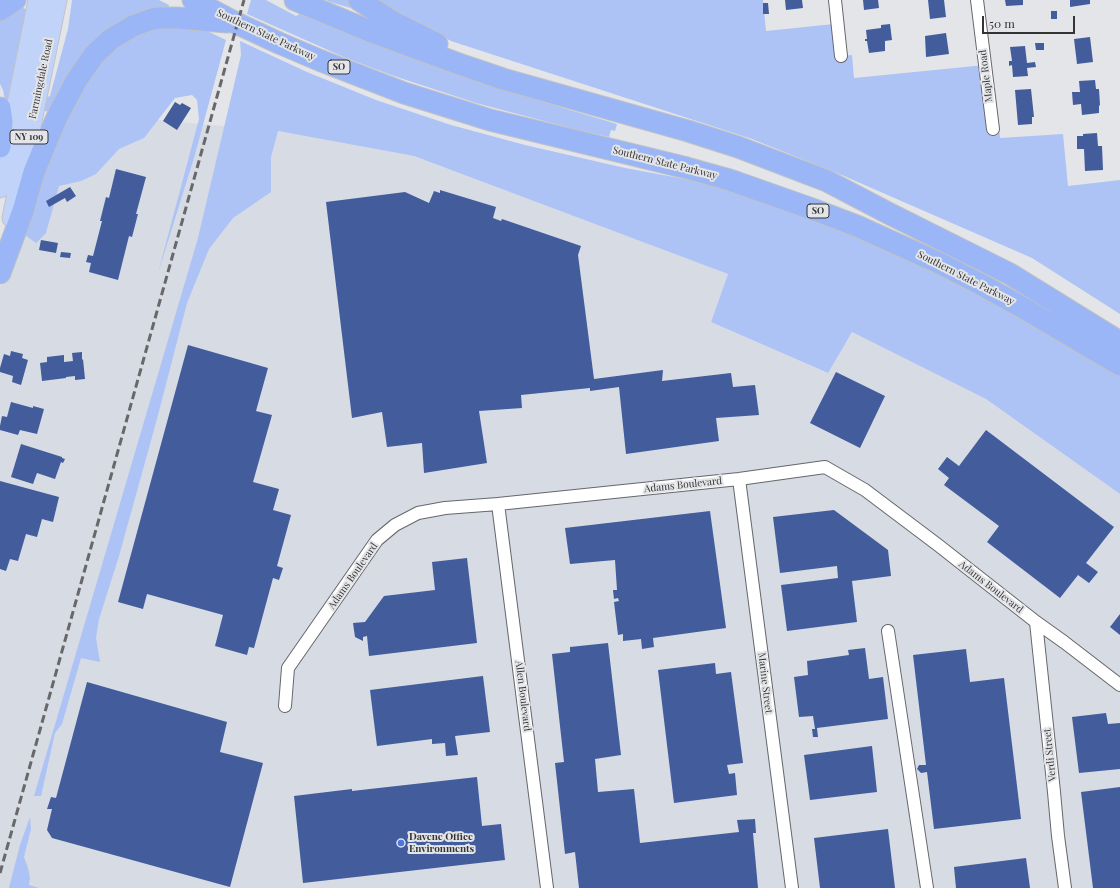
<!DOCTYPE html>
<html>
<head>
<meta charset="utf-8">
<style>
  body { margin:0 }
  #map { position:relative; width:1120px; height:888px; overflow:hidden; background:#e4e5e8; font-family:"Playfair Display",serif }
  canvas { display:block }
  .scale { position:absolute; left:982px; top:16px; width:93px; height:18px; box-sizing:border-box; border:2px solid #343435; border-top:0; padding-left:5px; font-size:12px; line-height:14px; white-space:nowrap; color:#343435; -webkit-text-stroke:3px #e4e5e8; paint-order:stroke }
</style>
</head>
<body>
<div id="map">
<canvas width="1120" height="888"></canvas>
<div class="scale">50 m</div>
</div>
<script>
const context = document.querySelector('canvas').getContext('2d');
context.lineJoin = 'round';
function paint(path, color) { context.fillStyle = color; context.fill(path, 'evenodd'); }
const poly = rows => new Path2D(rows.map(r => 'M' + r).join(''));
function stroke(path, color, width, dash) { context.strokeStyle = color; context.lineWidth = width; context.lineCap = dash ? 'butt' : 'round'; context.setLineDash(dash || []); context.stroke(path); }
function drawText(font, color, halo, rows, align = 'center') {
  context.font = font + ' "Playfair Display",serif'; context.lineWidth = 4; context.setLineDash([]); context.textBaseline = 'middle'; context.strokeStyle = halo; context.fillStyle = color; for (const [text, x, y, turn = 0] of rows) {
    context.save(); context.translate(x, y); context.rotate((+turn || 0) * Math.PI / 180); context.textAlign = isNaN(turn) ? turn : align; if (halo) context.strokeText(text, 0, 0); context.fillText(text, 0, 0); context.restore();
  }
}
const built = poly([
  [83,113,278,131,414,156,728,274,711,322,827,373,852,332,986,399,1120,494,1120,888,0,888,0,288,18,227]
]);
const green = poly([
  [72,0,159,0,169,5,168,10,127,21,49,112,42,110,45,98,50,96,68,29],
  [251,0,266,0,296,16,301,13,393,51,480,83,617,124,615,131,611,130,609,137,578,130,476,103,391,75,346,58,247,14],
  [326,0,352,0,361,11,330,2],
  [377,0,763,0,766,31,834,24,840,56,852,55,854,78,985,65,993,127,999,127,1000,138,1063,134,1068,186,1120,180,1120,314,1032,258,844,176,752,139,451,41,393,10],
  [21,5,29,13,8,117,3,90,0,84,0,17],
  [201,24,207,31,226,40,194,158,158,273,199,119,197,100,192,95,175,98,144,138,119,149,96,174,81,181,59,186,46,233,36,243,29,238,24,234,35,187,87,77,116,43,144,28],
  [240,41,307,72,376,100,451,125,525,145,625,168,707,183,782,208,904,256,996,303,1120,376,1120,494,986,399,852,332,828,373,711,322,728,274,414,156,278,131,271,157,271,192,233,218,209,249,187,303,157,419,119,556,99,619,96,638,100,662,81,658,62,724,55,733,41,796,34,796,198,238,241,55],
  [30,817,31,829,24,857,28,868,30,878,29,885,39,888,9,888,20,845]
]);
const building = poly([
  [785,0,802,0,803,8,786,10],
  [863,0,878,0,879,8,864,10],
  [928,0,944,0,946,17,930,19],
  [1005,0,1023,0,1023,5,1006,6],
  [1070,0,1090,0,1090,4,1070,7],
  [763,3,768,3,769,14,763,14],
  [1051,11,1057,11,1057,19,1051,19],
  [890,24,892,40,885,41,885,51,869,53,867,41,865,41,865,39,867,39,866,30,881,28,881,25],
  [946,33,949,54,926,57,925,36],
  [1090,37,1093,62,1077,64,1074,39],
  [1035,43,1044,43,1044,50,1036,50],
  [1025,46,1027,63,1035,62,1036,67,1027,68,1028,76,1013,77,1012,65,1009,66,1009,61,1012,61,1010,47],
  [1095,80,1096,89,1099,89,1100,105,1099,106,1099,113,1082,115,1081,104,1073,105,1072,92,1080,92,1079,81],
  [1031,89,1034,117,1032,117,1032,124,1018,125,1015,90],
  [175,102,180,105,182,103,191,108,177,130,163,121],
  [1097,133,1098,146,1102,146,1103,170,1085,171,1084,149,1077,149,1077,136,1083,136,1083,134],
  [116,169,146,177,136,214,138,214,132,237,129,236,118,280,89,272,91,263,86,262,88,255,93,256,102,221,100,221,106,197,109,198],
  [70,187,76,196,67,202,65,198,49,207,46,201],
  [440,190,496,207,493,218,501,221,502,219,581,246,578,255,594,379,663,370,662,381,731,373,733,387,755,385,759,415,716,418,719,441,626,454,619,387,590,391,590,388,521,395,522,408,479,411,487,463,424,473,422,443,387,447,382,412,352,418,326,202,405,192,429,203,434,191,440,193],
  [41,240,58,243,56,253,39,250],
  [61,252,71,253,70,258,60,257],
  [188,345,268,368,256,411,272,415,253,482,279,489,273,510,291,515,277,566,283,568,279,580,273,578,254,648,249,647,247,655,215,646,223,615,147,594,143,609,118,602],
  [11,351,23,354,22,358,28,360,21,385,12,382,13,376,0,372,0,368,4,354,10,356],
  [82,352,82,360,83,359,85,379,75,380,75,376,66,377,66,378,42,381,40,363,47,362,47,357,64,355,64,362,73,361,72,353],
  [836,372,885,396,860,448,810,423],
  [11,402,33,408,33,406,44,409,37,434,20,430,18,435,0,430,0,426,2,416,7,417],
  [986,430,1114,527,1086,563,1098,572,1089,583,1078,575,1060,598,987,542,999,526,944,485,949,478,938,469,947,457,959,466],
  [21,444,62,457,62,458,65,459,63,463,61,462,55,479,37,473,33,484,11,477],
  [0,481,59,497,53,522,42,519,37,537,26,534,18,561,10,559,6,571,0,569],
  [834,510,888,550,891,576,852,581,857,622,787,631,781,585,838,578,837,566,780,573,773,517],
  [710,511,726,628,653,638,654,647,642,649,641,639,623,641,623,634,618,635,614,602,619,601,618,598,614,599,613,590,617,590,615,560,570,564,565,528],
  [467,558,477,643,369,656,367,636,363,637,363,641,355,637,353,623,365,622,384,596,435,590,432,562],
  [1120,614,1120,635,1110,627],
  [608,643,621,755,595,759,598,792,634,789,640,843,739,832,737,820,755,819,756,833,753,833,758,888,579,888,575,852,565,854,555,763,564,762,552,654,570,652,570,647],
  [865,648,869,679,883,677,888,719,817,728,818,737,813,737,812,729,815,729,813,716,799,717,794,677,808,675,807,661,849,655,848,650],
  [966,649,970,682,1004,678,1021,819,934,829,927,772,921,773,917,769,919,765,926,765,913,655],
  [715,663,716,674,731,672,743,763,727,765,729,774,735,773,737,795,674,803,658,670],
  [483,676,490,732,455,736,458,755,446,756,445,743,432,744,432,739,377,746,370,690],
  [87,682,227,722,220,752,263,763,230,887,52,838,47,830,52,809,47,809,51,797,56,798],
  [1106,713,1108,724,1120,723,1120,769,1079,773,1072,717],
  [872,746,877,792,810,800,804,755],
  [477,777,482,826,501,824,505,860,303,883,294,796,352,789,352,791],
  [1120,787,1120,888,1093,888,1081,792],
  [888,829,895,888,820,888,814,838],
  [1026,858,1030,888,956,888,954,867]
]);
const street = poly([
  [835,0,841,56],
  [977,0,993,129],
  [739,479,792,888],
  [498,504,547,888],
  [1036,622,1054,792,1058,836,1065,888],
  [888,631,927,888],
  [285,706,288,668,377,540,395,525,418,513,445,508,498,504,739,479,825,467,865,490,938,545,1036,622,1064,642,1120,685]
]);
const primary = poly([
  [0,188,38,0],
  [12,218,57,0]
]);
const highway = poly([
  [193,0,236,23,279,43,319,60,404,93,490,120,687,168,730,180,815,210,857,226,939,263,980,284,1020,306,1120,365],
  [295,0,377,34,462,65,503,79,688,131,738,147,827,181,888,213,1010,274,1120,342],
  [359,0,393,22,437,44],
  [0,10,15,0],
  [0,108,2,122,0,147],
  [0,273,23,211,34,172,51,131,58,115,76,81,94,55,111,39,133,26,152,19,159,18,177,18,227,22]
]);
const rail = poly([
  [0,873,244,0]
]);
const markers = [
  [401,843,4,"#4a74e7"]
];
const shields = [
  [339,67,22],
  [29,137,38],
  [818,211,22]
];
const shieldNames = [
  ["SO",339,67],
  ["NY 109",29,137],
  ["SO",818,211]
];
const streetNames = [
  ["Southern State Parkway",266,35,25],
  ["Maple Road",986,76,-97],
  ["Farmingdale Road",41,79,-78],
  ["Southern State Parkway",665,163,14],
  ["Southern State Parkway",966,278,27],
  ["Adams Boulevard",683,485,-6],
  ["Adams Boulevard",353,576,-55],
  ["Adams Boulevard",991,587,38],
  ["Marine Street",765,683,83],
  ["Allen Boulevard",523,696,83],
  ["Verdi Street",1050,755,-96]
];
const poiNames = [
  ["Davene Office",409,837],
  ["Environments",409,849]
];
paint(built, '#d6dbe4');
paint(green, '#adc3f5');
paint(building, '#425c9c');
stroke(street, '#66676a', 14);
stroke(primary, '#c2c2c2', 21);
stroke(highway, '#c2c2c2', 23);
stroke(street, '#fff', 12);
stroke(primary, '#c2d3fa', 19);
stroke(highway, '#9ab6f7', 21);
stroke(rail, '#68686a', 3, [8, 4]);
for (const [x, y, r, color] of markers) { const dot = new Path2D(); dot.arc(x, y, r, 0, 2 * Math.PI); context.fillStyle = color; context.fill(dot); stroke(dot, '#e4e5e8', 1.5); }
for (const [x, y, w] of shields) { const box = new Path2D(); box.roundRect(x - w / 2, y - 7, w, 14, 3); context.fillStyle = '#e4e5e8'; context.fill(box); stroke(box, '#343435', 1); }
drawText('bold 9px', '#343435', null, shieldNames);
drawText('10px', '#343435', '#e4e5e8', streetNames);
drawText('bold 10px', '#343435', '#e4e5e8', poiNames, 'left');
</script>
</body>
</html>
